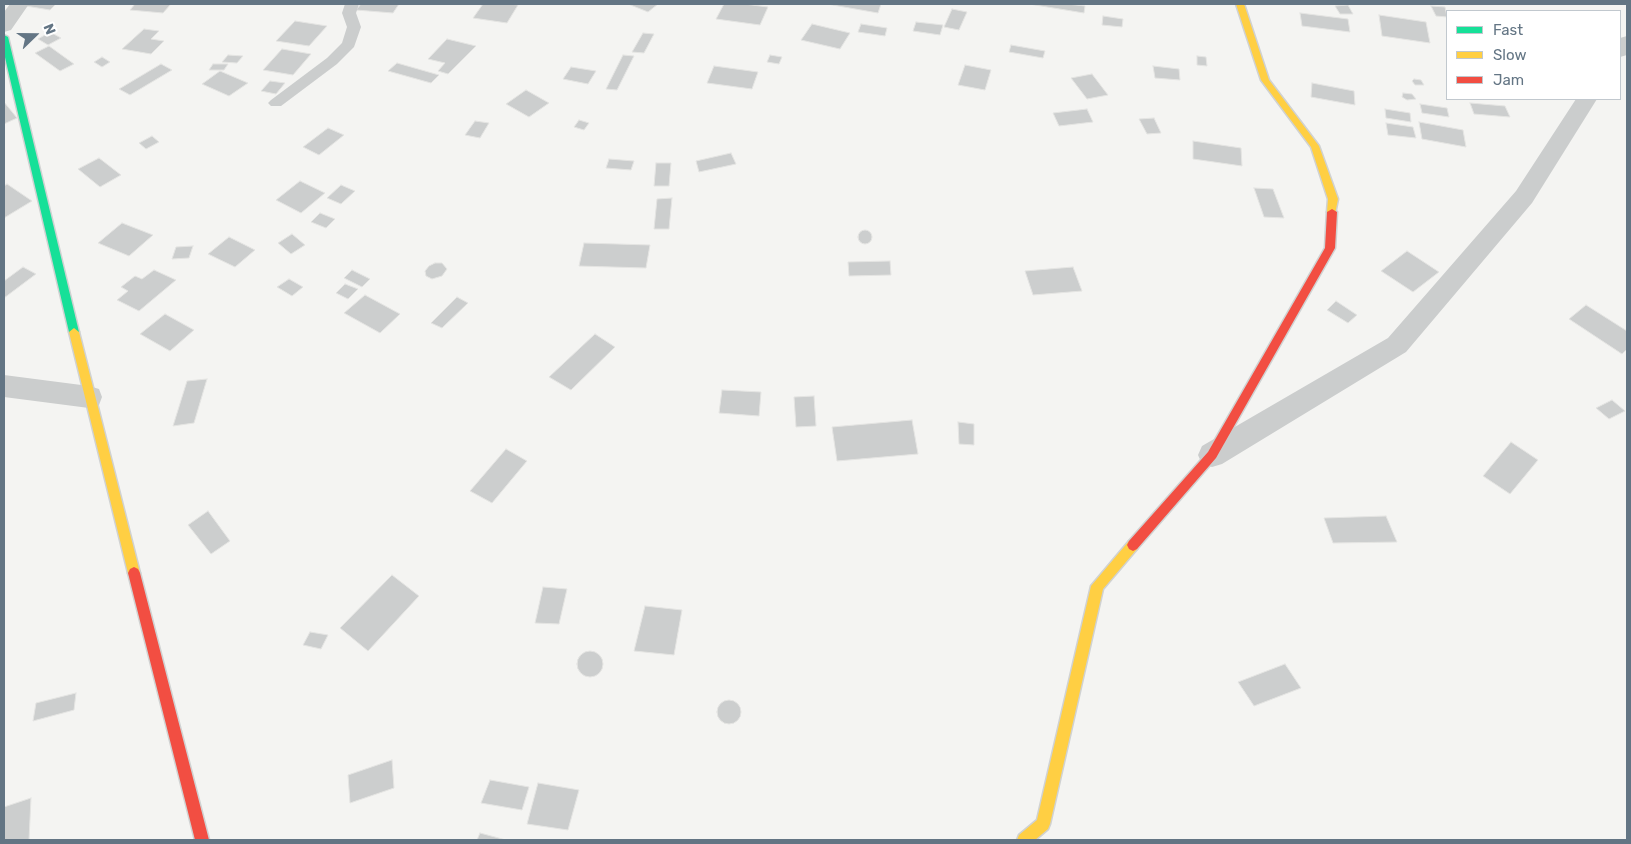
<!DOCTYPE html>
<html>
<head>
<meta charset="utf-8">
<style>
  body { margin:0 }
  #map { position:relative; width:1631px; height:844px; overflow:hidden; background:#f4f4f2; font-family:Rubik,sans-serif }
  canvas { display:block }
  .frame { position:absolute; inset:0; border:5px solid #637584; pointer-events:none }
  .legend { position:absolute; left:1446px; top:10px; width:175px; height:90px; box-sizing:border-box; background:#fff; border:1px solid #c1c8ce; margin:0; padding:6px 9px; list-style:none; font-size:15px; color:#637584 }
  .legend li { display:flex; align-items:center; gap:10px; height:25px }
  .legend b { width:25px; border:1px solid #c1c8ce }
  .north { position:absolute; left:10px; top:10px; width:50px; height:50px; -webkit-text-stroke:4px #fff; paint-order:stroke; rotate:68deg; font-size:14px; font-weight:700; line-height:20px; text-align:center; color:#637584 }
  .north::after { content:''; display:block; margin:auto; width:18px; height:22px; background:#637584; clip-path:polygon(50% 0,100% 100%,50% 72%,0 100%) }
</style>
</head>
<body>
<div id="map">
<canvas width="1631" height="844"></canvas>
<div class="frame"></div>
<ul class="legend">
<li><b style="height:6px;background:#16e098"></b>Fast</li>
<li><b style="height:6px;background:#ffcf43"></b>Slow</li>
<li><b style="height:6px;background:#f24e42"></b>Jam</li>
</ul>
<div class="north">N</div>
</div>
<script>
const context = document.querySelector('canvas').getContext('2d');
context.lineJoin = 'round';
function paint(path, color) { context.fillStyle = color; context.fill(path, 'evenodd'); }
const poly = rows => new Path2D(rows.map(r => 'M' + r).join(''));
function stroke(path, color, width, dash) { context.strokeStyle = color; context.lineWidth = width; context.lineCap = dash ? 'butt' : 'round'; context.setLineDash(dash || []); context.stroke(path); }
const building = poly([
  [29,4,56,4,50,10,26,6,29,4],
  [135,4,171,4,163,13,130,10,135,4],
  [361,4,399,4,393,13,356,10,361,4],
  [483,4,509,4,518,5,507,23,473,18,483,4],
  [628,4,658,4,648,12,628,4],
  [724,4,744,4,768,7,760,25,716,19,724,4],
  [827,4,881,4,878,13,827,4],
  [1029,4,1067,4,1085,6,1084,13,1029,4],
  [1348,5,1353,14,1340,14,1335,6,1348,5],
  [1431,6,1445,7,1447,17,1436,16,1431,6],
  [952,9,967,12,959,30,944,27,952,9],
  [1300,13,1348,19,1350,32,1302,26,1300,13],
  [1379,15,1426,22,1430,43,1382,36,1379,15],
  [1103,16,1123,19,1122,27,1102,25,1103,16],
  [295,21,327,26,309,46,276,41,295,21],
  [916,22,943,25,940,35,913,31,916,22],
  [812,24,850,33,840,49,801,40,812,24],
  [861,24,887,28,885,36,858,32,861,24],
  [144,29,159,31,151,39,164,41,151,54,122,49,144,29],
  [50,32,61,38,48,45,38,39,50,32],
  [643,33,654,34,644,53,632,52,643,33],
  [447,39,476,46,448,74,438,71,445,63,428,59,447,39],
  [1011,45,1045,51,1043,58,1009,52,1011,45],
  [49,46,74,64,60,71,35,53,49,46],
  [282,49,311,54,293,75,263,70,282,49],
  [228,55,243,56,237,63,222,62,228,55],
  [623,55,634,56,617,90,606,89,623,55],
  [770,55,782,57,779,64,767,62,770,55],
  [1197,56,1206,57,1207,66,1197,65,1197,56],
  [102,57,110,62,102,67,94,62,102,57],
  [397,63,439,75,431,83,388,71,397,63],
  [161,64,172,70,130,95,119,89,161,64],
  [213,64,228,64,224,70,209,70,213,64],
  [965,65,991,70,985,90,958,85,965,65],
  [714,66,758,72,752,89,707,83,714,66],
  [1153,66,1179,69,1180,80,1155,78,1153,66],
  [571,67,596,71,588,84,563,79,571,67],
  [220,71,248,83,229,96,202,84,220,71],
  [1092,74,1108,95,1087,99,1071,78,1092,74],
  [1414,79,1421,80,1424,85,1415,85,1412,81,1414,79],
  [270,81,285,83,276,94,261,91,270,81],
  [1312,83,1354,91,1355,105,1311,97,1312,83],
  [526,90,549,103,529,117,506,104,526,90],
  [1403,93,1412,94,1416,99,1407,100,1402,97,1403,93],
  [4,102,17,118,4,124,4,102],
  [1470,103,1505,106,1510,117,1474,114,1470,103],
  [1420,104,1447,108,1449,117,1422,113,1420,104],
  [1087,109,1093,122,1059,126,1053,113,1087,109],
  [1385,109,1410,113,1411,122,1386,118,1385,109],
  [1154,118,1161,133,1147,134,1139,119,1154,118],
  [579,120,589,123,584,130,574,127,579,120],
  [475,121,489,123,480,138,465,135,475,121],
  [1419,122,1463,130,1466,147,1422,139,1419,122],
  [1386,123,1413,127,1416,138,1388,135,1386,123],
  [328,128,344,135,319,155,303,147,328,128],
  [152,136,159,142,146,149,139,143,152,136],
  [1193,141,1241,148,1242,166,1193,159,1193,141],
  [731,153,736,164,699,172,696,161,731,153],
  [99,158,121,175,100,187,78,169,99,158],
  [609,159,634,161,631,170,606,168,609,159],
  [656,163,671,163,669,186,654,186,656,163],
  [300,181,325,193,301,213,276,200,300,181],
  [7,184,32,201,4,218,4,186,7,184],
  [341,185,355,191,341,204,327,198,341,185],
  [1254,188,1273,189,1284,218,1264,217,1254,188],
  [672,198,669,229,654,229,657,199,672,198],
  [320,213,335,219,326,228,311,222,320,213],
  [122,223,153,235,129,256,98,243,122,223],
  '858 237a7 7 0 1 1 14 0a7 7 0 1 1-14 0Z',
  [292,234,305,245,291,254,278,243,292,234],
  [229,237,255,250,235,267,208,254,229,237],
  [584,243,650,245,646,268,579,266,584,243],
  [193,246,189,258,172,259,176,247,193,246],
  [1407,251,1439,272,1413,292,1381,271,1407,251],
  [890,261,891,275,849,276,848,262,890,261],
  [435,263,442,263,447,269,442,276,432,279,426,276,425,271,429,266,435,263],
  [23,267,36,274,4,298,4,281,23,267],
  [1073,267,1082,291,1033,295,1025,271,1073,267],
  [154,270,176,280,139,311,117,300,128,291,121,287,135,276,142,279,154,270],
  [352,270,370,279,362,287,344,278,352,270],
  [289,279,303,287,292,296,277,287,289,279],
  [345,284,358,289,348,299,336,293,345,284],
  [365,295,400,314,380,333,344,313,365,295],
  [457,297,468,303,442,328,431,323,457,297],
  [1336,301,1357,315,1348,323,1327,310,1336,301],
  [1586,305,1627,331,1627,349,1622,354,1569,319,1586,305],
  [165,314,194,330,170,351,140,334,165,314],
  [595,334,615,347,571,390,549,377,595,334],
  [207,379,194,423,173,426,187,381,207,379],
  [722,390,761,392,759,416,719,413,722,390],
  [814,396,816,426,796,427,794,397,814,396],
  [1612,400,1625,411,1609,419,1596,408,1612,400],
  [912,420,918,454,837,461,832,427,912,420],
  [958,422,974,424,974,445,959,444,958,422],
  [1511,442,1538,460,1510,494,1483,476,1511,442],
  [506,449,527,461,492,503,470,491,506,449],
  [208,511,230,541,211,554,188,525,208,511],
  [1386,516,1397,542,1333,543,1324,518,1386,516],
  [392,575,419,596,368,651,340,628,392,575],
  [543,587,567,589,559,624,535,623,543,587],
  [645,606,682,610,674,655,634,651,645,606],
  [310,632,328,635,321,649,303,645,310,632],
  '577 664a13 13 0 1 1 26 0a13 13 0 1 1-26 0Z',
  [1285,664,1301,688,1254,706,1238,682,1285,664],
  [76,693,74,710,33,721,36,703,76,693],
  '717 712a12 12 0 1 1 24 0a12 12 0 1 1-24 0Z',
  [392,760,394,788,350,803,348,775,392,760],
  [490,780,529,787,522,810,481,803,490,780],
  [538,783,579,790,568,830,527,824,538,783],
  [31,798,29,840,4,840,4,807,31,798],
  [480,833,506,840,477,840,480,833]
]);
const lane = poly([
  [345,4,359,4,356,13,361,27,354,47,337,64,281,106,271,106,268,103,271,100,327,58,342,43,347,27,342,13,345,4]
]);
const street = poly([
  [10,4,29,4,11,30,4,32,4,12,10,4],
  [1627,36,1627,55,1620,57,1620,38,1627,36],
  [1576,99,1597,99,1532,203,1406,352,1222,464,1212,467,1202,464,1198,455,1202,446,1388,338,1516,191,1576,99],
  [4,375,89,386,99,389,102,397,99,405,89,408,4,397,4,375]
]);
const fast = poly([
  [4,35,8,37,79,332,74,336,69,332,4,53,4,35]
]);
const slow = poly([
  [1236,4,1244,4,1269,80,1319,146,1338,199,1335,214,1332,215,1327,212,1328,199,1311,147,1261,80,1236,4],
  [74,328,79,332,140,573,138,577,134,579,130,577,128,573,69,332,74,328],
  [1133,539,1137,541,1139,545,1137,549,1103,589,1050,824,1048,829,1035,840,1017,840,1019,835,1037,820,1091,586,1129,541,1133,539]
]);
const jam = poly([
  [1332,209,1337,212,1335,248,1216,458,1137,549,1133,551,1129,549,1127,545,1129,541,1208,452,1325,248,1327,212,1332,209],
  [134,567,138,569,140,573,209,840,195,840,128,573,130,569,134,567]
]);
paint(building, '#cccece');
stroke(building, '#e4e4e2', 1);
stroke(fast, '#d0d2d2', 3);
stroke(slow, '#d0d2d2', 3);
stroke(jam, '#d0d2d2', 3);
paint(lane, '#cbcdcd');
paint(street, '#cbcdcd');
paint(fast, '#16e098');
paint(slow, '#ffcf43');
paint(jam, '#f24e42');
</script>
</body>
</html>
